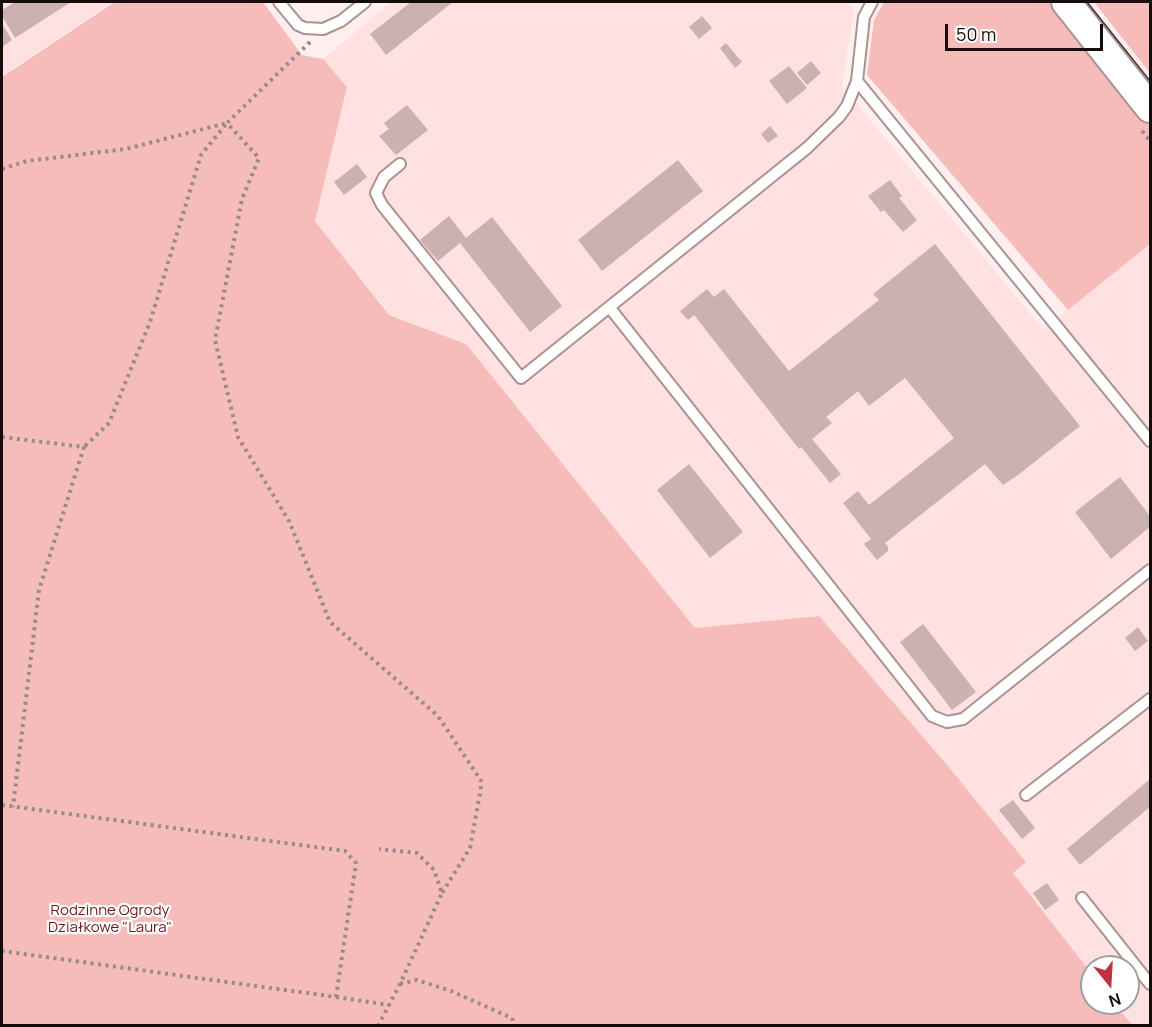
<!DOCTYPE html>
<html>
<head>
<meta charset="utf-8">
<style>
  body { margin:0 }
  #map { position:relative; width:1152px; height:1027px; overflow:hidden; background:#feeeed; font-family:Manrope,sans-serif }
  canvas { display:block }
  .frame { position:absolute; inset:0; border:3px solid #150c0c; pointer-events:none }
  .north { position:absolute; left:1080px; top:955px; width:60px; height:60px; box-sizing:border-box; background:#fff; border:2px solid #a19e9e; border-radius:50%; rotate:162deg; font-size:16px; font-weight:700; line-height:24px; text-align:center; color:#150c0c }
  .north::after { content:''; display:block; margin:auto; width:21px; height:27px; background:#c1313d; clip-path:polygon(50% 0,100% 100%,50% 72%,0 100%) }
  .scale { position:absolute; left:945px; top:24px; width:158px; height:27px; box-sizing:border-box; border:3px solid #150c0c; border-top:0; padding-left:8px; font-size:18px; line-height:21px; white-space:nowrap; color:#150c0c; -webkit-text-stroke:4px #fff; paint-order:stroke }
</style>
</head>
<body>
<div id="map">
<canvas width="1152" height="1027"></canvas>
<div class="frame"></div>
<div class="north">N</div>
<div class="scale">50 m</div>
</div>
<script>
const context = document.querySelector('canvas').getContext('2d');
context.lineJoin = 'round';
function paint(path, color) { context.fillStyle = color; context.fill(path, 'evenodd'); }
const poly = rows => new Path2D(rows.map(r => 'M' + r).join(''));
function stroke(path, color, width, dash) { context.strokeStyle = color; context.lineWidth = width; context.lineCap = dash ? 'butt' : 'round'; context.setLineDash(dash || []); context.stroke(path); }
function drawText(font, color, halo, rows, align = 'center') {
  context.font = font + ' Manrope,sans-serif'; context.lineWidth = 4.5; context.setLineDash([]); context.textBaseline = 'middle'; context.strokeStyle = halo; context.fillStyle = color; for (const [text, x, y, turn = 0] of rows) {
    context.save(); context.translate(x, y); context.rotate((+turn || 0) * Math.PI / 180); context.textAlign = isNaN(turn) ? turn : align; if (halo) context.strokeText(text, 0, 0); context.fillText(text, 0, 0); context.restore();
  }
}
const built = poly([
  [2,2,115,2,2,76],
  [391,2,849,2,854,7,842,86,1043,329,1150,244,1150,1025,1132,1025,1114,1003,1128,1003,1128,967,1092,967,1092,974,1013,873,1025,862,948,766,819,616,695,628,466,344,390,315,315,221,347,87,323,59]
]);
const green = poly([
  [115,2,263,2,302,55,323,59,347,87,315,221,389,315,466,344,695,628,819,616,948,766,1026,862,1013,873,1092,974,1092,1003,1114,1003,1132,1025,2,1025,2,77],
  [884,2,1052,2,1150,123,1150,244,1068,310,867,75,874,20],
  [1094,2,1150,2,1150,73]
]);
const building = poly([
  [15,2,71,2,15,38,2,16,2,10],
  [411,2,453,2,386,55,370,34],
  [702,16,712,28,699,39,689,27],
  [2,24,12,40,2,47],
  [726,43,742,62,735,68,720,48],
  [811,61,821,73,807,85,797,73],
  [789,66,807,88,787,104,769,81],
  [407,105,428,130,396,155,379,136,389,129,384,123],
  [770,126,778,136,768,143,761,134],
  [678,160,703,191,602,271,578,240],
  [357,164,367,177,344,195,334,182],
  [890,180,902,196,899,198,917,220,903,232,884,210,881,212,868,196],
  [449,216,466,238,492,217,562,306,530,332,460,243,438,261,420,240],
  [935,244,1080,426,1018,475,1003,485,985,464,885,543,888,547,888,551,877,560,864,544,871,539,843,503,858,491,869,505,954,438,905,378,869,406,858,391,826,417,832,423,812,439,841,474,830,483,801,447,799,449,694,315,688,320,680,311,707,289,714,297,724,289,789,371,879,300,873,294],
  [689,464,743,532,710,558,657,490],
  [1120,477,1150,516,1150,527,1111,559,1075,512],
  [923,624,976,692,952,710,900,642],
  [1138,627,1148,641,1135,651,1125,638],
  [1150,779,1150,807,1080,865,1067,849],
  [1013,800,1035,828,1022,839,999,810],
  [1047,883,1059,900,1045,910,1033,893]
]);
const path = poly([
  [310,42,227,123,259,158,242,199,215,340,238,437,289,521,330,622,438,716,482,782,470,848,442,893],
  [1142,131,1150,141],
  [2,169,27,161,126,149,227,123,201,155,150,322,109,423,84,447],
  [2,437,84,447,39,590,13,807],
  [2,805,345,851,356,863,336,997,2,951],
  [400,984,417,980,451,991,512,1018,515,1026],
  [336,997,389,1005],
  [378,1026,400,984,442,893,434,870,417,853,379,849]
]);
const lane = poly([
  [279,2,298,25,305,28,323,29,341,21,365,2],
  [857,81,1150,441],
  [400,164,384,177,376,193,382,205,521,378,807,148,839,117,847,106,857,81,864,17,872,2],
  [610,308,932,716,947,722,963,719,1150,570],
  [1026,795,1150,699],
  [1082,898,1150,984]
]);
const secondary = poly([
  [1066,2,1150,108]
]);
const tram = poly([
  [1087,2,1150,81]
]);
const parkNames = [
  ["Rodzinne Ogrody",110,911],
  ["Działkowe \"Laura\"",110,928]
];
paint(built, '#fee1e0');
paint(green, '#f6bcb9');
paint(building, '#cbb2b0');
stroke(lane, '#ab9291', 14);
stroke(secondary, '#ab9291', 32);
stroke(path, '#978a8a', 4, [3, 4.5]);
stroke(lane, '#fff', 10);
stroke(secondary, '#fff', 28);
stroke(tram, '#3d3332', 1.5);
drawText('15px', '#70181f', '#fff', parkNames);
</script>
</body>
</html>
